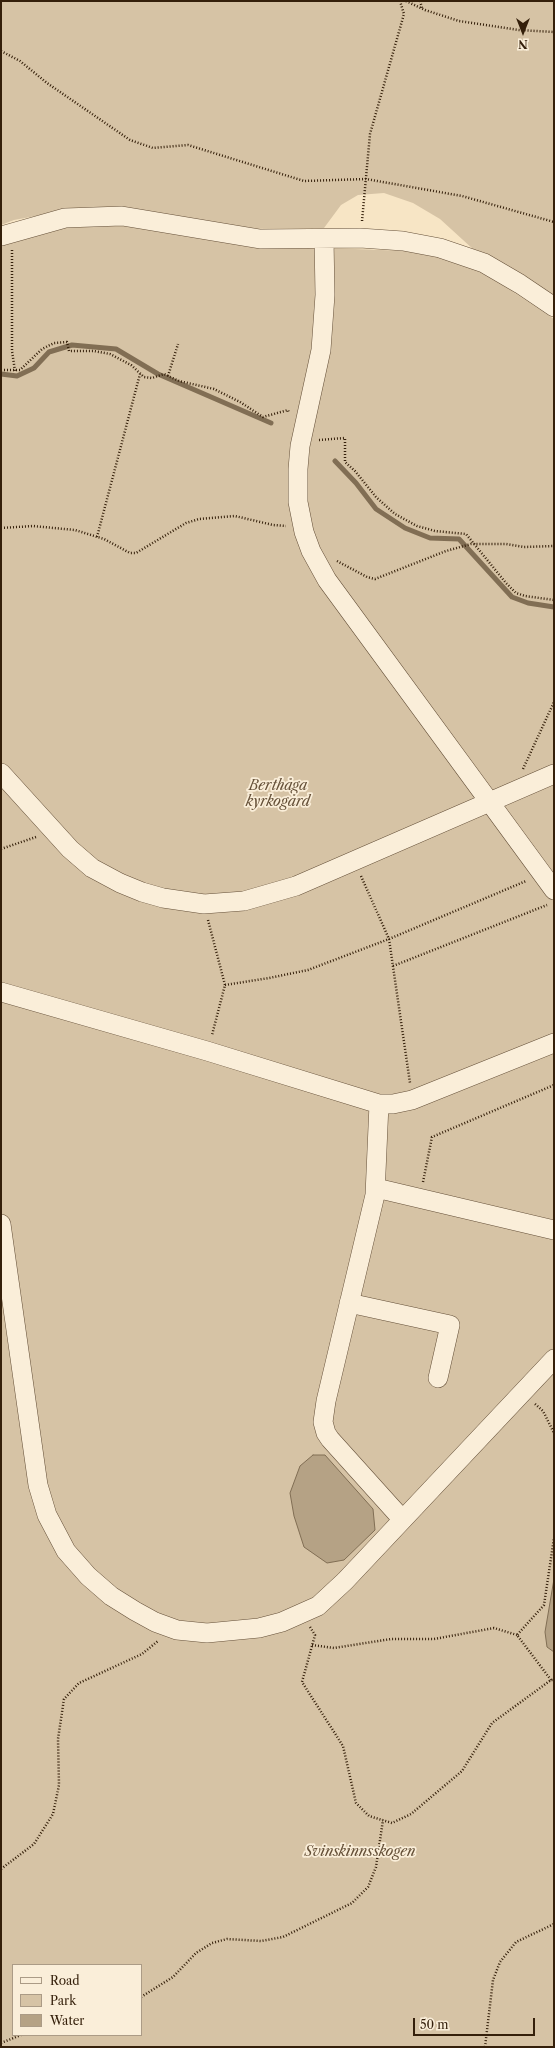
<!DOCTYPE html>
<html>
<head>
<meta charset="utf-8">
<style>
  body { margin:0 }
  #map { position:relative; width:555px; height:2048px; overflow:hidden; background:#f7e5c5; font-family:"Libre Caslon Text",serif }
  canvas { display:block }
  .frame { position:absolute; inset:0; border:2px solid #341f0a; pointer-events:none }
  .legend { position:absolute; left:12px; top:1964px; width:130px; height:72px; box-sizing:border-box; background:#faeed9; border:1px solid #ab9b86; margin:0; padding:5px 7px; list-style:none; font-size:12px; color:#341f0a }
  .legend li { display:flex; align-items:center; gap:8px; height:20px }
  .legend b { width:20px; border:1px solid #ab9b86 }
  .north { position:absolute; left:503px; top:12px; width:40px; height:40px; -webkit-text-stroke:3px #faeed9; paint-order:stroke; rotate:180deg; font-size:11px; font-weight:700; line-height:16px; text-align:center; color:#341f0a }
  .north::after { content:''; display:block; margin:auto; width:14px; height:18px; background:#341f0a; clip-path:polygon(50% 0,100% 100%,50% 72%,0 100%) }
  .scale { position:absolute; left:413px; top:2018px; width:122px; height:18px; box-sizing:border-box; border:2px solid #341f0a; border-top:0; padding-left:5px; font-size:12px; line-height:14px; white-space:nowrap; color:#341f0a; -webkit-text-stroke:3px #faeed9; paint-order:stroke }
</style>
</head>
<body>
<div id="map">
<canvas width="555" height="2048"></canvas>
<div class="frame"></div>
<ul class="legend">
<li><b style="height:5px;background:#faeed9"></b>Road</li>
<li><b style="height:11px;background:#d6c3a5"></b>Park</li>
<li><b style="height:11px;background:#b5a285"></b>Water</li>
</ul>
<div class="north">N</div>
<div class="scale">50 m</div>
</div>
<script>
const context = document.querySelector('canvas').getContext('2d');
context.lineJoin = 'round';
function paint(path, color) { context.fillStyle = color; context.fill(path, 'evenodd'); }
const poly = rows => new Path2D(rows.map(r => 'M' + r).join(''));
function stroke(path, color, width, dash) { context.strokeStyle = color; context.lineWidth = width; context.lineCap = dash ? 'butt' : 'round'; context.setLineDash(dash || []); context.stroke(path); }
function drawText(font, color, halo, rows, align = 'center') {
  context.font = font + ' "Libre Caslon Text",serif'; context.lineWidth = 3.5; context.setLineDash([]); context.textBaseline = 'middle'; context.strokeStyle = halo; context.fillStyle = color; for (const [text, x, y, turn = 0] of rows) {
    context.save(); context.translate(x, y); context.rotate((+turn || 0) * Math.PI / 180); context.textAlign = isNaN(turn) ? turn : align; if (halo) context.strokeText(text, 0, 0); context.fillText(text, 0, 0); context.restore();
  }
}
const green = poly([
  [1,1,554,1,554,297,474,250,440,219,413,203,384,193,358,195,341,205,324,228,249,229,63,211,14,220,1,225],
  [121,223,253,245,406,251,445,258,485,273,554,319,554,2047,1,2047,1,246,25,237,67,226],
  [13,1965,141,1965,141,2035,13,2035]
]);
const water = poly([
  [313,1455,325,1455,373,1509,375,1530,344,1560,327,1563,304,1547,294,1516,290,1493,300,1466,313,1455],
  [554,1579,554,1652,547,1647,545,1632,554,1579]
]);
const stream = poly([
  [1,374,17,376,34,368,49,352,72,345,116,349,158,374,271,423],
  [335,461,356,483,376,509,405,528,430,538,459,539,512,597,528,603,554,607]
]);
const path = poly([
  [406,1,425,10,459,21,519,30,554,32],
  [420,1,422,8],
  [1,51,20,61,47,83,130,140,153,148,188,145,304,181,366,179,462,196,554,222],
  [362,221,370,134,404,14,400,1],
  [12,250,12,351,15,371],
  [1,370,20,370,42,349,54,343,67,342,69,351,94,351,110,354,131,365,144,377,152,378,164,374,179,381,214,389,240,402,263,417,288,410,289,413],
  [168,376,178,344],
  [319,440,345,438,345,462,355,471,376,497,395,514,417,526,435,531,466,534,506,583,516,593,525,596,554,600],
  [1,528,33,526,75,530,104,539,130,553,136,553,186,523,199,519,235,516,273,525,286,526],
  [97,537,140,374],
  [337,561,367,577,375,579,446,551,471,544,506,544,524,547,554,546],
  [523,769,554,702],
  [1,849,36,837],
  [361,876,389,939,410,1083],
  [208,920,225,985,212,1035],
  [393,966,547,905],
  [225,985,269,978,308,970,389,939,526,881],
  [423,1182,432,1137,554,1085],
  [535,1404,543,1411,554,1433],
  [310,1627,315,1635,302,1682,343,1746,356,1803,369,1816,392,1823,411,1814,462,1771,492,1723,551,1680,554,1680],
  [312,1645,334,1648,391,1639,434,1639,494,1628,517,1635],
  [551,1680,517,1635,544,1605,554,1538],
  [1,1869,34,1844,53,1814,59,1785,58,1739,64,1699,79,1683,142,1654,158,1641],
  [141,1997,173,1977,196,1953,212,1943,227,1939,261,1941,283,1937,352,1903,368,1887,376,1867,383,1820],
  [1,2043,21,2035],
  [485,2047,493,1980,500,1962,516,1942,554,1924]
]);
const minor = poly([
  [1,236,65,218,122,216,260,239,360,238,403,241,440,248,484,263,520,284,554,307],
  [324,239,325,295,321,350,300,446,298,469,298,502,304,532,311,551,327,580,554,890],
  [1,773,70,849,92,868,120,883,142,892,163,898,204,904,244,901,296,886,554,774],
  [1,992,207,1051,379,1104,393,1104,412,1100,554,1043],
  [379,1104,375,1195,326,1401,323,1422,326,1433,330,1439,402,1519],
  [376,1188,554,1230],
  [1,1224,38,1485,47,1515,66,1551,88,1576,111,1596,135,1611,155,1622,177,1630,207,1633,259,1628,282,1622,318,1606,345,1581,554,1359],
  [349,1303,450,1325,438,1378]
]);
const parkNames = [
  ["Berthåga",278,786],
  ["kyrkogård",278,802],
  ["Svinskinnsskogen",360,1852]
];
paint(green, '#d6c3a5');
paint(water, '#b5a285');
stroke(water, '#816e54', 1);
stroke(stream, '#816e54', 5);
stroke(minor, '#655039', 20);
stroke(path, '#341f0a', 2.5, [1, 2]);
stroke(minor, '#faeed9', 19);
drawText('italic 14px', '#655038', '#faeed9', parkNames);
</script>
</body>
</html>
